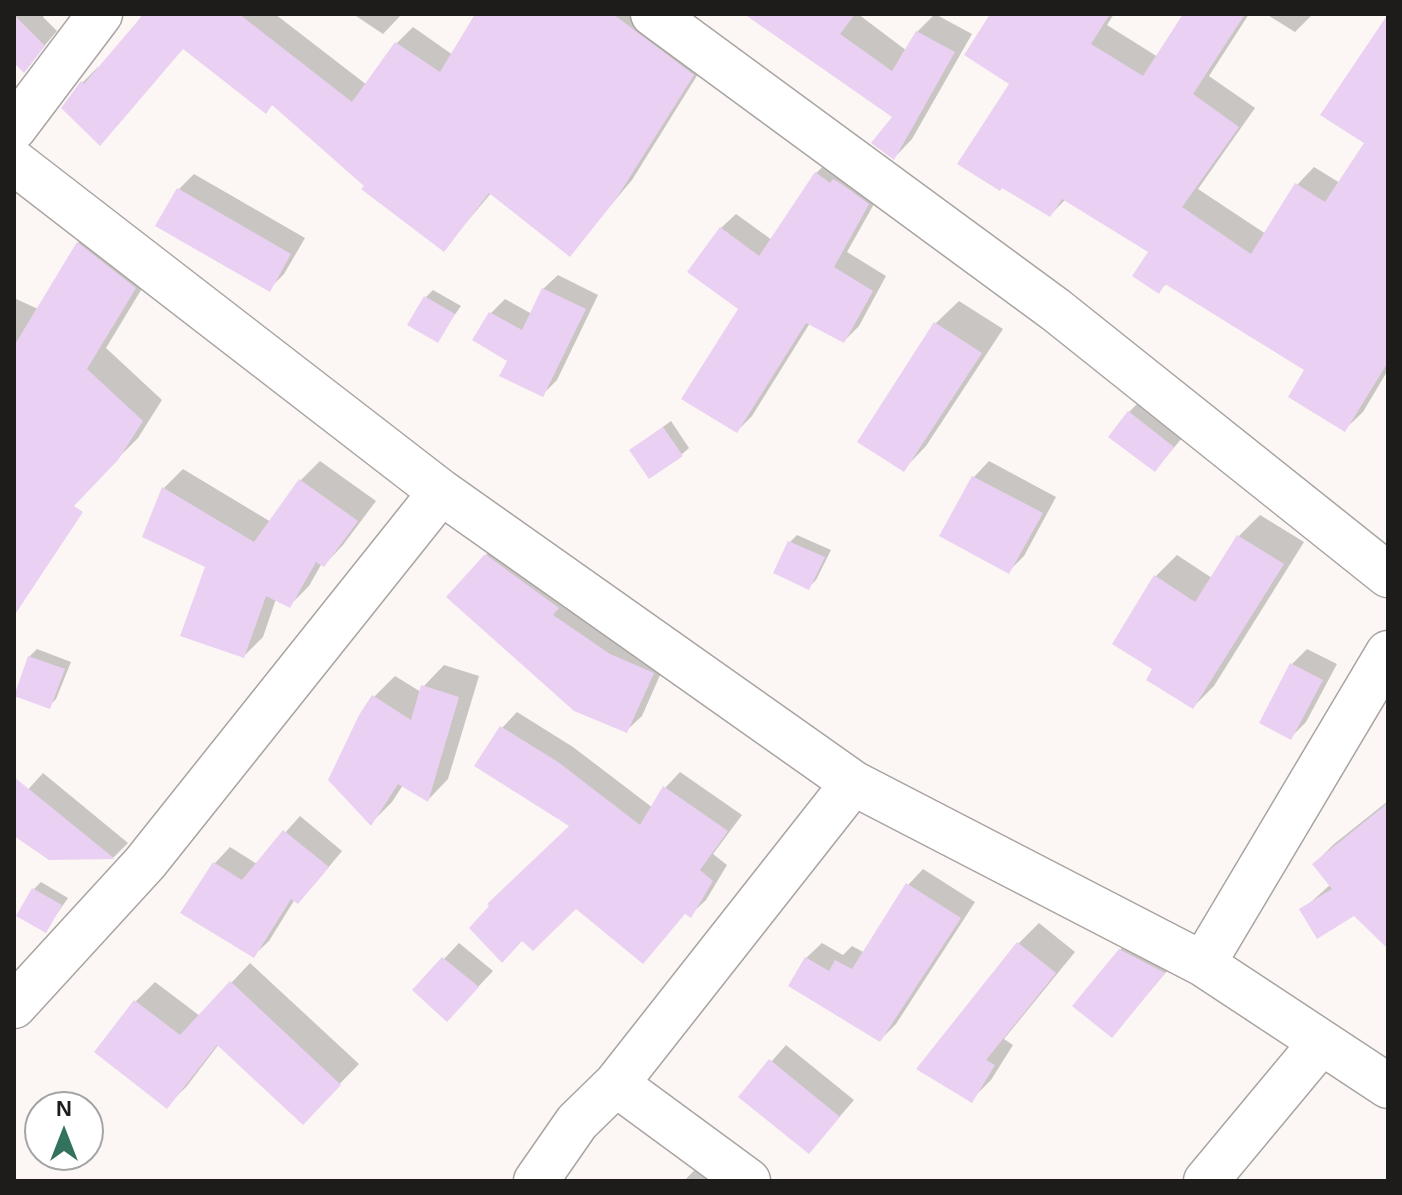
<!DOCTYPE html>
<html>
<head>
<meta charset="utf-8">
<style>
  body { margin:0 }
  #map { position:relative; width:1402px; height:1195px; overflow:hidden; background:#fcf7f4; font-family:Helvetica,sans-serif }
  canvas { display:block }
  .frame { position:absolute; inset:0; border:16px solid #1d1c1b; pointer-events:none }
  .north { position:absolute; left:24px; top:1091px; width:80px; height:80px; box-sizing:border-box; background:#fff; border:2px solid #a5a4a4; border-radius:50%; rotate:0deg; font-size:22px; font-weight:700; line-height:32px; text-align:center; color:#1d1c1b }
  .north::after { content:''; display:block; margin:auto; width:28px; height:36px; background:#33725f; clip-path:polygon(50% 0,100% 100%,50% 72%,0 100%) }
</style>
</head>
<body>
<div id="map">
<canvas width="1402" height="1195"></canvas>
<div class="frame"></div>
<div class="north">N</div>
</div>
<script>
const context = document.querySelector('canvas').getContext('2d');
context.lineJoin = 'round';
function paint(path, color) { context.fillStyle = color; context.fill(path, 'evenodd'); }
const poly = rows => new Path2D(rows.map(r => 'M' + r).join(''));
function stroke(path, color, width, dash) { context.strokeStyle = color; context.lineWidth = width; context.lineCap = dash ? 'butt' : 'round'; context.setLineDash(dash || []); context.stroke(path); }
const shadow = poly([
  [14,14,46,14,43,17,57,31,24,70,14,61],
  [147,14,275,14,367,85,397,43,413,27,453,55,477,14,650,14,708,58,632,180,570,254,492,192,444,249,273,103,184,47,116,127,82,83,98,67,100,69],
  [353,14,402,14,383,34],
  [761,14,858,14,907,51,917,32,935,14,972,34,912,139,894,158,895,116],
  [992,14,1114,14,1107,25,1158,57,1186,14,1249,14,1209,76,1255,108,1198,189,1266,234,1297,185,1314,167,1340,183,1367,143,1388,22,1388,370,1363,412,1345,429,1307,370,1167,283,1159,291,1151,251,1066,199,1050,215],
  [1266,14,1313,14,1295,32],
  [831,159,883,188,847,252,886,276,859,326,844,341,810,323,752,416,737,431,741,308,721,228,736,214,772,240,816,173],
  [194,174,305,238,284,274,269,289,179,189],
  [98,223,155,267,106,348,162,400,138,438,86,490,14,575,14,298,38,309,78,243],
  [558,275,598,295,557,380,543,394,509,360,475,339,491,313,505,299,532,314,543,289],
  [433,290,461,306,437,340,426,297],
  [959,301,1003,329,926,446,904,469,936,323],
  [1144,397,1188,431,1155,470,1129,412],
  [671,421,689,448,681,455,631,450],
  [320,461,376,501,343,545,324,565,322,563,309,586,290,605,276,599,263,637,244,656,207,566,164,488,183,469,271,522,301,480],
  [989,461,1056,497,1024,556,1009,571,942,535,974,477],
  [1260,515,1304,542,1214,686,1193,707,1155,668,1156,576,1177,555,1212,578,1239,536],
  [797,535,831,550,816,580,809,587,790,542],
  [502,540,668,657,642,716,626,731,486,555],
  [37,649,71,662,56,699,49,706,29,657],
  [1307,649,1337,664,1306,722,1291,737,1292,664],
  [444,665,479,676,448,779,428,800,403,785,392,802,371,823,374,697,395,676,421,692,423,687],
  [517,712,573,747,653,808,665,788,680,772,742,815,713,854,727,865,706,900,690,915,572,825,502,728],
  [43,773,128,843,114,857,50,858,14,833,14,805],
  [1388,801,1388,946,1355,913,1302,910,1331,884,1314,864,1334,844],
  [300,816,342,851,313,886,298,901,295,899,269,941,253,956,183,913,215,863,230,847,257,864],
  [923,869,975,902,896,1024,880,1040,806,958,822,943,843,955,852,946,865,953,908,885],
  [41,882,68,898,45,931,34,889],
  [1039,923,1075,952,1004,1039,1013,1045,991,1080,971,1100,919,1068,1019,943],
  [1136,934,1179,957,1112,1036,1120,950],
  [459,943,493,971,462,1004,444,959],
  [250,963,359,1064,322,1102,219,1044,187,1086,167,1106,96,1052,136,1001,155,982,200,1016],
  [786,1045,854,1100,809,1152,741,1096],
  [705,1159,739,1181,684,1181]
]);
const building = poly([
  [138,14,239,14,352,102,395,42,440,72,475,14,613,14,694,75,616,199,570,257,489,193,444,252,361,189,364,186,272,105,266,114,183,49,100,146,61,108,81,81,84,84,141,17],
  [744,14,855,14,840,34,892,71,916,31,955,52,894,160,871,143,892,117],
  [990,14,1110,14,1091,44,1143,76,1183,14,1245,14,1193,94,1239,127,1182,207,1251,254,1295,183,1325,202,1364,143,1320,115,1388,14,1388,362,1345,432,1288,397,1304,370,1165,284,1159,294,1132,276,1148,252,1062,199,1050,217,1002,188,1000,191,957,164,1009,84,964,55],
  [14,15,45,46,24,73,14,63],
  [815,172,830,183,833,179,840,183,869,204,834,267,873,291,844,343,806,323,737,433,681,399,738,309,687,272,720,227,759,256],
  [177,188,291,254,270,292,155,226],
  [77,242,136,288,87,369,143,421,118,460,74,506,83,512,14,616,14,346],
  [542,288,586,309,543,397,499,376,507,361,472,340,489,312,522,330],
  [424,296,455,314,438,343,407,325],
  [934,322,982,353,904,472,857,442],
  [1128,411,1174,447,1155,472,1108,437],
  [663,427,683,456,649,479,629,450],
  [972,476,1043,513,1009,574,939,536],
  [299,479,358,521,324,567,316,562,290,608,266,596,244,658,180,636,205,567,142,537,162,487,254,542],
  [1237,535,1284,564,1193,709,1146,680,1152,669,1112,644,1154,575,1195,602],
  [788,541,825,557,809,590,773,573],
  [485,554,559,608,553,615,610,654,654,673,627,733,574,711,446,597],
  [28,656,65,669,50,709,14,696],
  [1290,663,1323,680,1291,740,1259,723],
  [421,685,459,697,428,802,398,784,371,826,328,780,359,715,372,695,411,720],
  [500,726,558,762,640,825,663,786,728,831,700,870,713,881,691,918,685,914,643,964,576,909,533,951,522,941,502,963,469,928,489,906,487,904,569,826,474,766],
  [14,777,115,859,49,860,14,836],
  [1388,803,1388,949,1354,916,1317,939,1299,909,1332,889,1312,864],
  [283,830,329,867,298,904,291,899,254,958,180,913,213,862,242,880],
  [906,883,961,918,880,1042,788,986,805,957,829,971,835,960,852,969],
  [32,888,62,905,46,933,16,916],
  [1017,942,1056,973,986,1060,995,1065,972,1103,916,1069],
  [1119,949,1165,973,1112,1038,1072,1006],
  [442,957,479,987,447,1022,412,990],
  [230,981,341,1085,303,1125,217,1045,167,1109,94,1052,134,1000,180,1035],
  [769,1059,840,1117,809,1154,738,1097]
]);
const minor = poly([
  [653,14,1056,310,1388,575],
  [14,128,100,14],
  [14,162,441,492,853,783,1203,964,1388,1086],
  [1203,964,1388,653],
  [14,1006,145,863,441,492],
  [616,1084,748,1181],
  [536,1181,577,1122,616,1084,853,783],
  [1206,1181,1320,1044]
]);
paint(shadow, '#0003');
paint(building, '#ead1f3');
stroke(minor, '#a9a4a1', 47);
stroke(minor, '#fff', 44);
</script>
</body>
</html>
